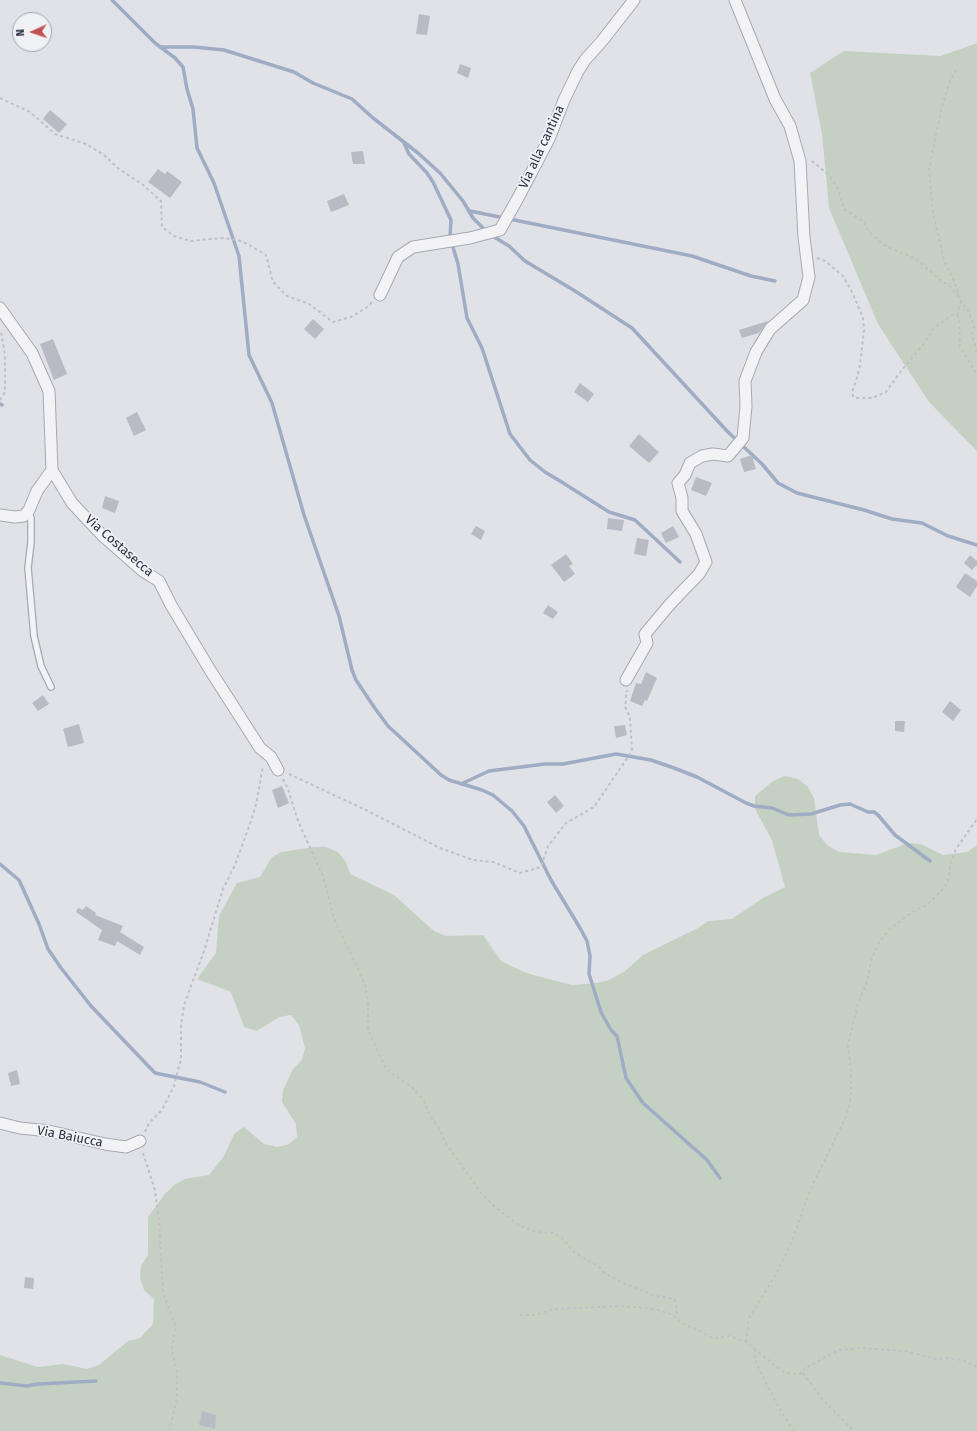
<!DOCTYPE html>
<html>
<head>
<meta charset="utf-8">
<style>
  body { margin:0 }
  #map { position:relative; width:977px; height:1431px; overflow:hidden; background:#e0e2e8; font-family:"Fira Sans",sans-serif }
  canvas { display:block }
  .north { position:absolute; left:12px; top:12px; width:40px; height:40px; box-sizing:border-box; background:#f0f1f5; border:1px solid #a1a3ac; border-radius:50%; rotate:267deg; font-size:11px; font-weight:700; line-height:16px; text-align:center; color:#2b2f3e }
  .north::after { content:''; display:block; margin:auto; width:14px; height:18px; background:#c05253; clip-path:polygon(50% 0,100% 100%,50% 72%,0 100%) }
</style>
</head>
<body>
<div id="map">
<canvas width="977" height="1431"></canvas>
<div class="north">N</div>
</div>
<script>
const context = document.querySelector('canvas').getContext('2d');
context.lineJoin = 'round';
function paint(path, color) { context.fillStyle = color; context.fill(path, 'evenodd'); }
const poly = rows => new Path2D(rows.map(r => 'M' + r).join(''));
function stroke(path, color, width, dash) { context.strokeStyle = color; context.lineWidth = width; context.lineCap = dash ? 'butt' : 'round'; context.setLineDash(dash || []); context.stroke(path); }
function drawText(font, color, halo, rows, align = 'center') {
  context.font = font + ' "Fira Sans",sans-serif'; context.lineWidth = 3.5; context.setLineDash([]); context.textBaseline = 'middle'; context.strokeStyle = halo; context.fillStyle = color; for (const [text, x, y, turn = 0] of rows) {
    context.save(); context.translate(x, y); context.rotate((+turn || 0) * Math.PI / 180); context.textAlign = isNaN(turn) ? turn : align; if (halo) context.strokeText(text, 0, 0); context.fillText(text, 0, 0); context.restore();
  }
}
const green = poly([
  [977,43,977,451,929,402,878,324,829,208,822,134,810,73,844,51,941,56],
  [785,776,798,779,808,787,814,798,819,835,827,845,839,852,876,855,908,843,921,844,943,855,967,852,977,845,977,1431,0,1431,0,1355,38,1367,63,1364,87,1369,99,1365,128,1341,140,1338,153,1324,154,1299,144,1290,140,1278,141,1266,148,1255,148,1217,165,1194,174,1185,185,1179,209,1175,224,1156,234,1134,244,1127,264,1144,277,1147,289,1144,297,1137,296,1124,282,1102,283,1090,293,1069,302,1060,305,1048,299,1025,291,1015,279,1017,257,1031,244,1027,231,992,197,979,216,953,219,916,237,883,260,877,272,857,282,852,314,847,326,847,338,852,346,862,350,874,394,895,434,931,446,936,483,935,501,961,524,972,537,976,572,985,597,983,609,980,625,971,643,955,698,928,708,921,732,919,763,898,785,887,772,840,755,809,755,796,773,781]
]);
const stream = poly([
  [112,0,155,43,175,58,183,67,187,89,193,109,197,148,214,183,239,256,249,355,272,403,304,515,339,616,352,670,356,680,374,707,388,726,441,775,449,780,482,790,493,795,512,811,524,826,551,880,580,928,587,941,590,956,589,974,601,1012,611,1030,617,1036,626,1078,643,1103,707,1160,720,1178],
  [161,47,194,47,224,50,294,72,313,83,352,99,373,118,418,153,440,173,463,201,473,218,486,231],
  [403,141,409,154,427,173,433,182,451,220,450,237,458,264,467,318,482,348,510,434,530,460,545,472,560,481,609,512,635,520,680,562],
  [470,211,692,256,751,276,775,281],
  [491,235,509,246,525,261,575,291,632,328,727,431,762,464,778,483,797,493,864,510,892,519,922,523,948,536,977,545],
  [0,404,2,405],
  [461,784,489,771,545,764,563,764,616,754,651,760,674,768,697,777,746,803,754,806,772,808,789,815,811,814,840,805,850,804,868,812,874,812,878,815,895,835,930,861],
  [0,864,19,880,39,924,48,949,61,968,91,1006,155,1073,200,1082,225,1092],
  [0,1383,27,1386,38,1384,96,1381]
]);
const building = poly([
  [419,14,430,16,427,35,416,34],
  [460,64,471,68,468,78,457,73],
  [50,110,67,124,59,133,43,119],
  [363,151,365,164,353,164,351,152],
  [158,169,165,174,167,171,182,182,170,198,148,182],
  [344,194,349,205,331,212,327,201],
  [313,319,324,329,315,339,304,329],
  [768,321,759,333,742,338,739,330],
  [53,339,67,374,54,380,40,344],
  [580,383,594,394,588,402,574,392],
  [137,412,146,430,134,436,126,418],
  [639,434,659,452,649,463,629,446],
  [752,455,756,469,744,472,740,459],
  [696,477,712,483,706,496,691,490],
  [105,496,119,501,115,513,102,508],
  [608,518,624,520,622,531,607,529],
  [476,526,485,531,481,540,471,534],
  [673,526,679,537,666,543,661,533],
  [637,538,649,540,646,556,634,554],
  [566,554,573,564,569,566,575,574,564,582,551,565],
  [970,555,977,561,977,565,972,570,964,563],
  [965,573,977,581,977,586,970,597,956,587],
  [548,605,558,612,553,619,543,613],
  [646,672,657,678,647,701,645,700,642,706,630,701,636,683,641,684],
  [43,695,49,704,38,711,32,703],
  [950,701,961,710,953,721,942,712],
  [895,721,905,721,904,732,895,731],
  [79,724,84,743,68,747,63,729],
  [625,725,627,735,616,738,614,726],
  [282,786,289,803,278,808,272,790],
  [555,795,564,806,556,813,547,802],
  [86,906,96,913,95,915,123,926,120,932,144,947,140,955,117,941,115,946,98,940,102,930,76,912,78,908,83,910],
  [17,1070,20,1084,11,1086,8,1073],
  [25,1277,34,1278,33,1289,24,1288],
  [202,1411,216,1415,215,1429,199,1425]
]);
const path = poly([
  [956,70,950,81,942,106,929,170,933,213,944,260,954,281,961,301,957,315],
  [0,98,30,112,55,134,86,144,104,155,119,169,142,184,161,201,162,227,174,236,190,241,223,238,242,241,266,255,273,282,287,296,309,304,333,322,351,317,366,308,372,302],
  [812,161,829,175,839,190,844,209,863,221,869,232,887,247,915,258,939,279,952,288,968,311,974,325,972,334,977,353],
  [817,258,825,261,843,276,853,294,863,318,864,330,860,365,856,381,853,389,853,396,855,398,872,398,886,392,901,371,923,345,933,329,952,315,957,315,959,318,960,346,977,375],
  [0,400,5,392,5,356,1,331],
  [289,774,366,810,440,848,473,860,493,862,520,873,541,867,548,846,566,823,594,807,632,751,630,717,625,707,627,690],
  [283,779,288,789,298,821,323,876,335,921,365,984,368,1002,368,1030,386,1069,413,1088,424,1101,430,1116,439,1128,445,1142,482,1194,495,1207,519,1225,536,1232,553,1233,562,1238,574,1252,598,1266,603,1272,623,1283,656,1296,666,1297,675,1300,677,1309,676,1318],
  [145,1132,149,1123,162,1110,174,1086,181,1059,181,1026,184,1005,204,951,223,889,235,865,251,821,256,805,263,766],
  [143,1153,155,1190,159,1221,163,1293,176,1327,172,1349,177,1373,177,1394,175,1407,169,1431],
  [520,1315,535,1315,554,1309,621,1306,655,1309,673,1315,681,1323,700,1331,710,1337,718,1338,730,1336,746,1342,783,1372,794,1374,803,1373,803,1370,820,1360,839,1350,861,1348,906,1351,936,1359,949,1358,962,1360,977,1367],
  [746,1342,749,1318,775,1276,794,1236,805,1203,814,1182,847,1115,851,1097,851,1070,848,1047,850,1036,858,1003,867,982,871,961,879,942,891,928,917,909,927,905,945,887,948,881,951,861,956,849,977,819],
  [756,1349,754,1358,765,1381,782,1413,794,1431],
  [803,1373,822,1399,854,1431]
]);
const service = poly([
  [29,510,31,519,31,542,28,568,34,636,41,666,51,687]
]);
const minor = poly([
  [380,295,398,257,413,247,470,238,500,230,518,198,549,139,564,100,578,71,585,60,602,41,634,0],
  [0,308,32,353,49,391,52,470,72,503,102,535,143,571,159,581,171,605,210,670,260,748,271,757,278,770],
  [0,515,15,517,24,516,29,510,37,491,52,470],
  [626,680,647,643,645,634,671,603,699,574,706,562,696,534,682,511,682,498,678,483,685,475,690,463,702,456,713,454,728,456,743,438,746,406,745,381,756,352,770,329,803,300,809,277,804,237,800,161,790,126,775,99,735,0],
  [0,1123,20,1128,49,1131,105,1144,126,1147,140,1141]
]);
const streetNames = [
  ["Via alla cantina",542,147,-65],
  ["Via Costasecca",119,546,41],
  ["Via Baiucca",70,1137,11]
];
paint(green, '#c4d1c2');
stroke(stream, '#9facc4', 3.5);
paint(building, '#b8bbc4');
stroke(service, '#a6a9b2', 8);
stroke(minor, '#a6a9b2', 13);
stroke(path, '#bfc0c6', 2, [3, 3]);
stroke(service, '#f3f3f6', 5.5);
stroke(minor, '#f3f3f6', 11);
drawText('13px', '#2b2f3e', '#f0f1f5', streetNames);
</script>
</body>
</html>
